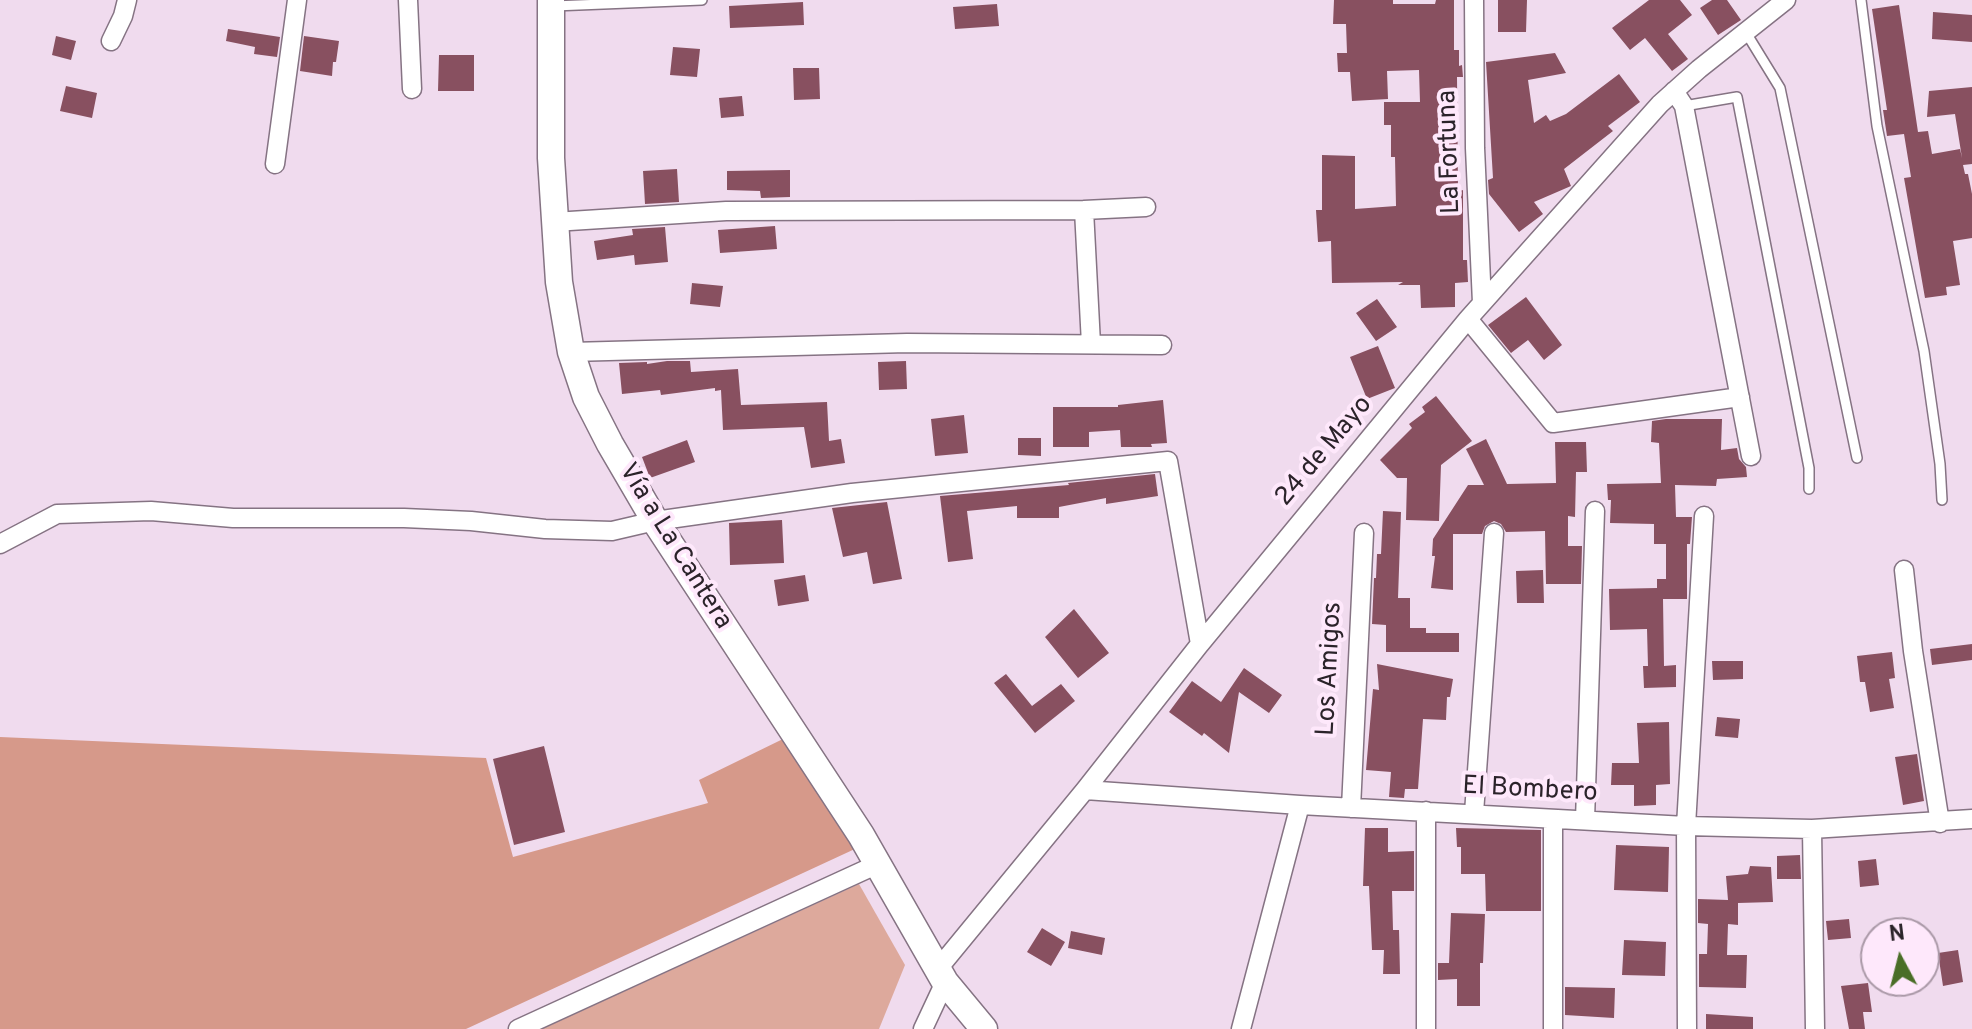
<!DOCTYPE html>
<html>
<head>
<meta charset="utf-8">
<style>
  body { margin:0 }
  #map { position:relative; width:1972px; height:1029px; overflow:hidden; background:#f0dbee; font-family:Overpass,sans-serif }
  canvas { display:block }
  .north { position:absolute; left:1860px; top:917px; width:80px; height:80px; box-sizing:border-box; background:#fee8fb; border:2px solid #aa99a7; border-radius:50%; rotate:353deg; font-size:22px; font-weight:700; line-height:32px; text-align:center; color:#2b232a }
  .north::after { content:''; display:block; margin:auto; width:28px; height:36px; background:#4a6e27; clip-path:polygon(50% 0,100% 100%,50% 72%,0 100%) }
</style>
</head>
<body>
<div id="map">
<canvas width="1972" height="1029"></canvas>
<div class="north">N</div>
</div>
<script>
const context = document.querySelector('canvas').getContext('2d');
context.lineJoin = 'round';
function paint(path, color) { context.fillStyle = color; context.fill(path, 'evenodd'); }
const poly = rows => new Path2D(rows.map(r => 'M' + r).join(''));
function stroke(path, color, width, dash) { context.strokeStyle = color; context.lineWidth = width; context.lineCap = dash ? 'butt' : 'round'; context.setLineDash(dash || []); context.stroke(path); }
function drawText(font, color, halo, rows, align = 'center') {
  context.font = font + ' Overpass,sans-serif'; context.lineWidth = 8; context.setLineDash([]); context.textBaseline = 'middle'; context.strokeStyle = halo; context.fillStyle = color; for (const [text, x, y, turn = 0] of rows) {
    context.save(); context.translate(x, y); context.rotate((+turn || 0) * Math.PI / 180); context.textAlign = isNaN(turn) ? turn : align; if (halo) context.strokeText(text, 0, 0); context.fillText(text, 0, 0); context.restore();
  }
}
const green = poly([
  [859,884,905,965,879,1029,542,1029]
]);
const forest = poly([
  [0,737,486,758,513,857,708,803,699,780,785,738,857,848,466,1029,0,1029]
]);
const building = poly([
  [1334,0,1393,0,1393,4,1435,4,1436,0,1454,0,1454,50,1459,50,1459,66,1462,65,1463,77,1457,77,1458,192,1463,190,1463,260,1467,260,1468,282,1455,283,1455,307,1421,308,1420,285,1398,285,1403,282,1332,283,1331,241,1318,242,1316,210,1322,210,1322,155,1355,156,1355,209,1396,206,1395,157,1391,157,1391,125,1384,125,1384,102,1420,102,1419,70,1387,71,1388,99,1352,101,1350,72,1338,72,1337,53,1347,53,1346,24,1333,24],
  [1498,0,1527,0,1526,32,1498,32],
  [1649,0,1680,0,1692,15,1668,34,1688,59,1672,71,1645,38,1630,50,1612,28],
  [1712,0,1727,0,1741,20,1718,35,1700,8],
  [803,2,804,25,730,28,729,6],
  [997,4,999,26,955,29,953,7],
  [1899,5,1918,132,1928,131,1932,154,1960,149,1962,158,1955,114,1927,117,1929,91,1972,87,1972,164,1963,165,1965,174,1968,174,1972,194,1972,238,1953,241,1960,285,1946,287,1947,295,1925,298,1904,178,1911,177,1904,134,1887,136,1883,110,1887,110,1872,9],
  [1933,12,1972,15,1972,42,1932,39],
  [228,29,280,37,277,57,254,54,255,47,226,41],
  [56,36,76,41,71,60,52,55],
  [304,36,339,41,336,62,333,62,332,76,300,71],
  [673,47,700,49,697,77,670,75],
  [1555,53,1566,73,1528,80,1534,123,1546,115,1550,121,1566,114,1619,74,1640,102,1608,126,1613,131,1564,169,1571,186,1534,202,1543,214,1519,232,1489,194,1488,180,1493,178,1486,62],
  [439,55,474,55,474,91,438,91],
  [793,68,819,68,820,99,794,100],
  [66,86,97,93,92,118,60,111],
  [742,96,744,116,721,118,719,98],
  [677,169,679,202,645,204,643,171],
  [790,170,790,197,761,198,760,191,727,190,727,171],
  [775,226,777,249,720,253,718,230],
  [665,227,668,262,635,265,634,255,597,260,594,241,633,235,632,229],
  [692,283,723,286,720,307,690,304],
  [1526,297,1562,345,1544,360,1528,340,1511,353,1488,325],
  [1377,299,1397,327,1376,341,1356,313],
  [1378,346,1395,388,1367,399,1350,357],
  [667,361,690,361,691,372,738,369,741,405,827,402,829,441,841,439,845,463,811,468,804,427,723,430,721,390,715,391,715,388,661,395,660,390,622,394,619,363,647,362,647,364],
  [906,361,907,389,879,390,878,362],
  [1436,396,1472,441,1441,465,1439,521,1406,520,1407,478,1397,478,1380,460,1412,428,1409,424,1425,412,1422,407],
  [1163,400,1167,443,1151,444,1152,447,1121,447,1120,430,1089,432,1089,447,1053,447,1053,407,1118,407,1118,405],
  [964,415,968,453,935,456,931,419],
  [1666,419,1722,419,1721,450,1737,448,1739,459,1746,467,1747,477,1717,479,1716,486,1675,485,1676,517,1692,517,1690,544,1687,544,1687,599,1663,599,1664,666,1676,665,1676,687,1644,688,1643,666,1648,666,1647,629,1610,630,1609,589,1657,588,1657,579,1666,579,1666,544,1654,544,1654,524,1610,523,1611,500,1608,500,1607,484,1661,483,1659,443,1651,442,1652,421],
  [1018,438,1041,438,1041,456,1018,455],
  [1486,439,1507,484,1556,483,1555,442,1586,442,1587,472,1576,472,1575,517,1568,516,1568,546,1582,546,1581,584,1546,584,1545,531,1506,532,1501,524,1494,521,1485,526,1482,534,1453,534,1453,590,1431,588,1435,556,1432,556,1433,539,1468,485,1484,485,1466,449],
  [687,440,695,462,650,478,642,457],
  [1155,474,1158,496,1106,504,1106,498,1059,507,1059,518,1017,518,1017,506,967,511,973,559,948,562,940,496,1069,485,1068,483],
  [887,502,902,579,873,584,867,552,843,557,832,508],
  [1383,511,1401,512,1398,598,1410,598,1410,628,1426,628,1426,633,1459,633,1459,652,1386,652,1386,625,1372,624,1374,578,1376,578,1377,554,1381,554],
  [782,520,784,563,730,565,729,523],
  [1543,570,1544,603,1517,603,1516,571],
  [805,575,809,601,778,606,774,580],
  [1074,609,1109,653,1078,678,1045,637],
  [1972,644,1972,660,1932,665,1930,649],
  [1892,652,1895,678,1889,679,1894,708,1870,712,1865,682,1860,682,1857,656],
  [1712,661,1743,661,1743,679,1713,680],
  [1377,664,1453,679,1450,697,1447,697,1446,720,1423,719,1418,789,1405,789,1404,798,1389,797,1391,772,1366,770,1373,689,1379,690],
  [1244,668,1282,695,1269,713,1239,692,1229,753,1204,733,1202,736,1169,712,1192,681,1221,702],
  [1006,674,1032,706,1061,684,1075,701,1035,733,994,683],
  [1717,717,1740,719,1738,738,1715,736],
  [1669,722,1670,784,1656,785,1656,805,1634,806,1634,785,1611,785,1612,763,1639,763,1637,723],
  [544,746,565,832,514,845,493,759],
  [1917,754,1924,801,1903,805,1895,757],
  [1365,828,1388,828,1388,852,1414,851,1414,891,1392,891,1393,930,1399,930,1400,974,1383,974,1384,950,1372,950,1369,886,1363,886],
  [1456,828,1541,830,1541,911,1486,911,1485,874,1461,874,1461,847,1457,847],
  [1616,845,1669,847,1668,892,1614,890],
  [1800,855,1801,879,1777,879,1777,856],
  [1876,859,1879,885,1860,887,1858,861],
  [1750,866,1771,867,1773,902,1738,903,1738,925,1728,924,1727,955,1747,955,1746,988,1699,987,1699,954,1707,954,1708,924,1698,923,1698,899,1728,900,1726,876,1748,874],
  [1451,913,1485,914,1483,963,1480,963,1480,1006,1457,1006,1457,979,1438,980,1438,963,1449,963],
  [1849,919,1851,938,1828,940,1826,921],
  [1042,928,1065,942,1051,966,1027,952],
  [1071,931,1105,938,1102,955,1068,948],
  [1624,940,1666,942,1665,976,1622,975],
  [1958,950,1963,982,1943,986,1938,953],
  [1868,983,1872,1012,1863,1012,1865,1029,1849,1029,1841,986],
  [1565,987,1615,988,1614,1018,1565,1015],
  [1706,1014,1753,1017,1753,1029,1706,1029]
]);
const lane = poly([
  [1861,0,1877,126,1924,351,1940,464,1942,500],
  [554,6,702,0],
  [1745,31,1780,88,1857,458],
  [1684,106,1737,97,1809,468,1809,489]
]);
const street = poly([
  [408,0,412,89],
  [1474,0,1475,148,1482,303],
  [111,41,123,16,127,0],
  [1674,91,1684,106,1751,456],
  [275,164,297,0],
  [1084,210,1091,344],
  [554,222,726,211,1084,210,1146,207],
  [1468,319,1553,423,1740,397],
  [571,352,907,343,1162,345],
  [0,544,57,514,151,511,233,518,404,518,471,521,545,529,612,531,655,521,852,493,1168,461,1200,644],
  [1904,570,1913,651,1940,823],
  [1085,790,1300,805,1686,826,1812,829,1972,819],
  [1351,808,1364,533],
  [1474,813,1494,533],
  [1585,820,1595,511],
  [1812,829,1815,1029],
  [518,1029,878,864],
  [923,1029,945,982,937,970,1085,790,1200,644,1468,319,1660,104,1699,69,1786,0],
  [1241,1029,1300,805],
  [1426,1029,1426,811],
  [1553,1029,1553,819],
  [1687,1029,1686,826,1704,516]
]);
const secondary = poly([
  [551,0,551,158,559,282,571,352,586,397,610,444,655,521,861,835,945,982,984,1029]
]);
const streetNames = [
  ["La Fortuna",1451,152,-92],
  ["24 de Mayo",1325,452,-50],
  ["Vía a La Cantera",674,547,58],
  ["Los Amigos",1331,669,-87],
  ["El Bombero",1530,791,3]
];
paint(green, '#dda99c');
paint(forest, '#d6998a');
paint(building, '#885060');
stroke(lane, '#857383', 12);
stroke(street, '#857383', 21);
stroke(secondary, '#857383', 29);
stroke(lane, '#fff', 9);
stroke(street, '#fff', 18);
stroke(secondary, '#fff', 26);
drawText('26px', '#2b232a', '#fee8fb', streetNames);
</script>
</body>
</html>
